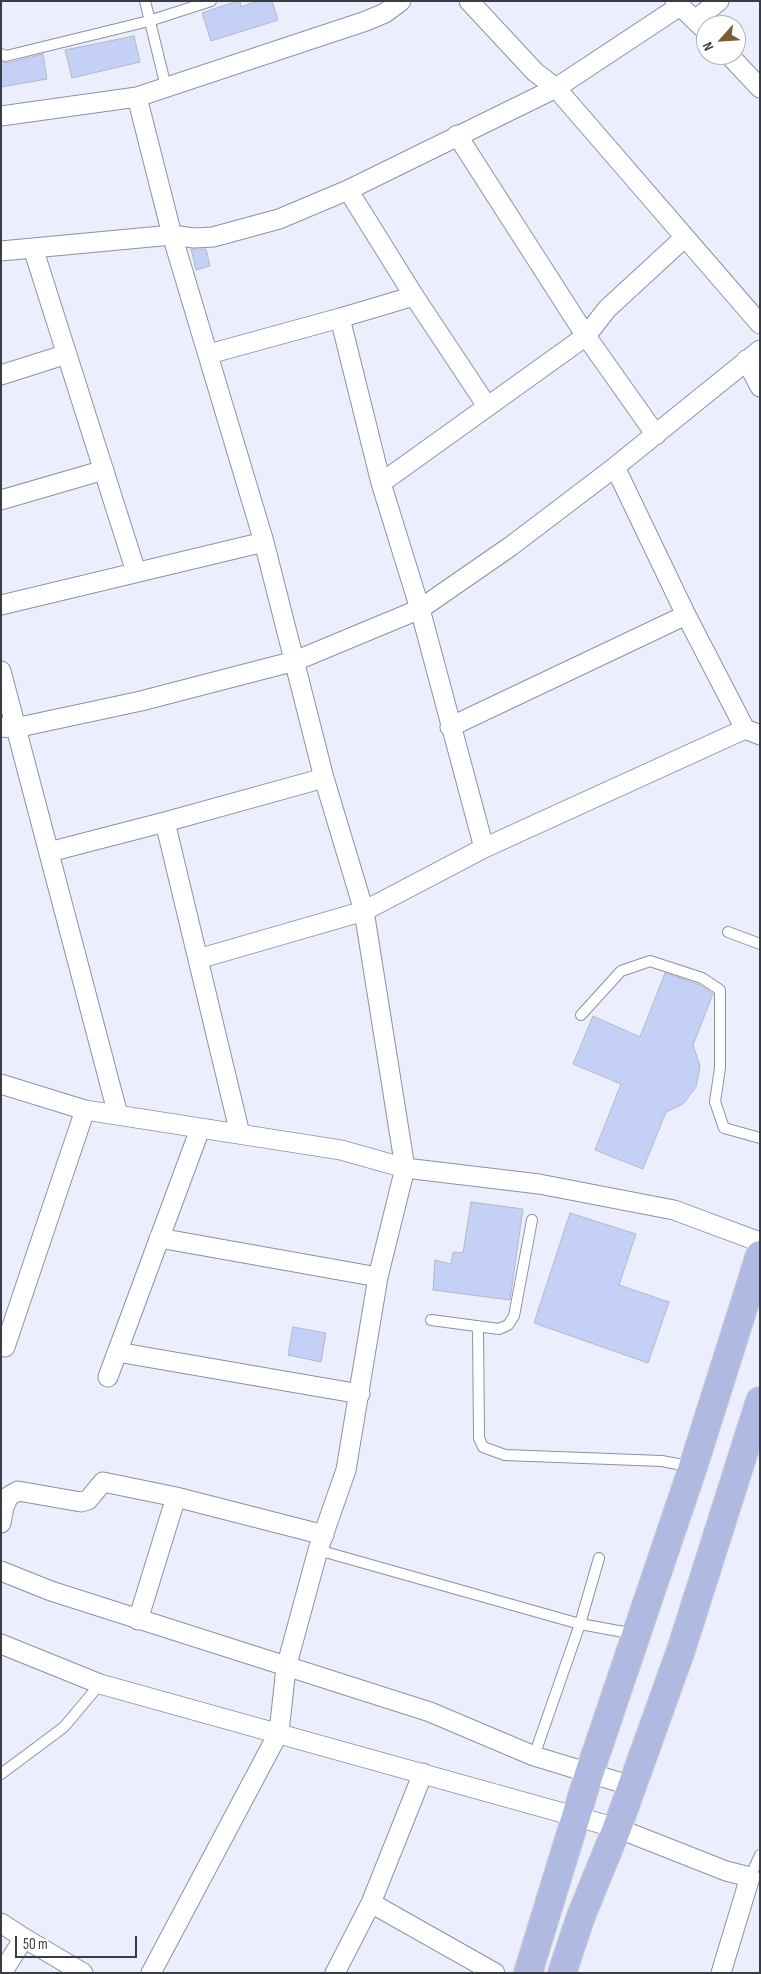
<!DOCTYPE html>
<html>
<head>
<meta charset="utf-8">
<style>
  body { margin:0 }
  #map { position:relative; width:761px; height:1974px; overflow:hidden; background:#ebeffd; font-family:"Sofia Sans Condensed",sans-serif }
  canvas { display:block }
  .frame { position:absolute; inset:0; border:2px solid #3a3c43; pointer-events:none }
  .north { position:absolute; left:696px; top:15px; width:50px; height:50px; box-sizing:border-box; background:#fff; border:1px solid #b0b1b4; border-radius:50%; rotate:244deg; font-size:14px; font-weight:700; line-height:20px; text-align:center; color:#3a3c43 }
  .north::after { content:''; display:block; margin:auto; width:18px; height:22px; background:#7b5d31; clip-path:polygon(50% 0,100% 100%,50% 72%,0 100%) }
  .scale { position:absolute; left:15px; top:1936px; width:122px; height:22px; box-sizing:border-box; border:2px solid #3a3c43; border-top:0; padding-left:6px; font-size:15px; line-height:18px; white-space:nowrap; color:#3a3c43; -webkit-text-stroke:4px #fff; paint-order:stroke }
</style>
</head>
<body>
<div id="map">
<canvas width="761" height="1974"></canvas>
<div class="frame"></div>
<div class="north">N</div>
<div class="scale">50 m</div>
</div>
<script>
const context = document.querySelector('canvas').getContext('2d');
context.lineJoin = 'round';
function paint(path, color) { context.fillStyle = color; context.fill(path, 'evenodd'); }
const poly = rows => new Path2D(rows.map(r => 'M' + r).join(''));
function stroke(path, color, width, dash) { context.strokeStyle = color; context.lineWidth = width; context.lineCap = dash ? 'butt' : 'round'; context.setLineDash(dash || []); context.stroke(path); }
const building = poly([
  [237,1,240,1,241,7,258,1,272,1,278,20,211,41,202,13,237,1],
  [134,36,140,62,72,78,65,50,134,36],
  [43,54,47,79,1,87,1,62,8,63,43,54],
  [191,249,206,249,210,266,196,270,191,249],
  [665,973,700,985,713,994,693,1045,700,1066,696,1087,683,1104,666,1112,643,1169,595,1150,621,1084,573,1064,593,1016,640,1037,665,973],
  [471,1202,523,1209,510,1300,433,1290,435,1260,451,1264,453,1252,463,1253,471,1202],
  [570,1213,636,1234,619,1285,669,1302,648,1363,534,1323,570,1213],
  [293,1327,326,1333,321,1362,288,1355,293,1327]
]);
const lane = poly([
  [145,1,166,87],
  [1,54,6,56,149,21,211,1],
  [728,932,760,944],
  [581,1015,621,971,650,961,702,978,720,990,720,1068,715,1102,724,1128,760,1138],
  [431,1320,499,1329,508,1325,514,1316,532,1220],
  [478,1326,479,1438,483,1447,505,1455,662,1461,693,1467],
  [318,1550,580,1624,635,1634],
  [534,1756,580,1624,599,1558],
  [1,1774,64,1727,100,1684],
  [750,1877,760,1855]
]);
const street = poly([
  [401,1,385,13,366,21,137,97,172,235,264,542,324,778,364,911,484,848,745,729,760,735],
  [469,1,535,72,556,88,760,324],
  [675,1,706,31],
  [695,20,719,1],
  [729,55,760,88],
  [1,116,137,97],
  [457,135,586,336,656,435],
  [348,190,414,296,487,406],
  [33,248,136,572],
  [1,251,172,235,194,238,213,237,279,219,348,190,556,88,680,6],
  [340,318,414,296],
  [209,354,340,318,381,483,420,609,484,848],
  [746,360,760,387],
  [1,375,67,354],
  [615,467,686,615,745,729],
  [381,483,586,336,607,309,684,238],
  [1,500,104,470],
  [1,605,264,542],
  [1,671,118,1115],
  [1,727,15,728,141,701,295,661,420,609,511,546,615,467,760,350],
  [450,727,686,615],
  [165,822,240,1134],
  [49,852,165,822,324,778],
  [1,1084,85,1110,341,1150,405,1168,364,911,198,959],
  [159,1238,378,1277],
  [5,1347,85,1110],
  [117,1352,360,1394],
  [108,1377,200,1129],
  [1,1523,4,1507,9,1496,18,1491,81,1502,88,1500,103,1482,176,1497,324,1535],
  [1,1571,51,1591,430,1712,534,1756,632,1786],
  [138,1620,176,1497],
  [1,1644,100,1684,617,1828,726,1871,750,1877,721,1973],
  [371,1903,495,1973],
  [1,1923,24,1938],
  [2,1973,24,1938,83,1973],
  [151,1973,279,1732,286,1668,318,1550,346,1470,378,1277,405,1168,539,1184,674,1210,760,1242],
  [335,1973,371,1903,423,1773]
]);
const primary = poly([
  [528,1973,589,1774,693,1467,760,1255],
  [562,1973,581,1916,617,1828,681,1650,760,1401]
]);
paint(building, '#c5d0f6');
stroke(building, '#b3b7c8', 1);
stroke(lane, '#8d92a2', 12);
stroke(street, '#8d92a2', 21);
stroke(primary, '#d0d0d2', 30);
stroke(lane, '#fff', 10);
stroke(street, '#fff', 19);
stroke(primary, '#b0b9e2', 28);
</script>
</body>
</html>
